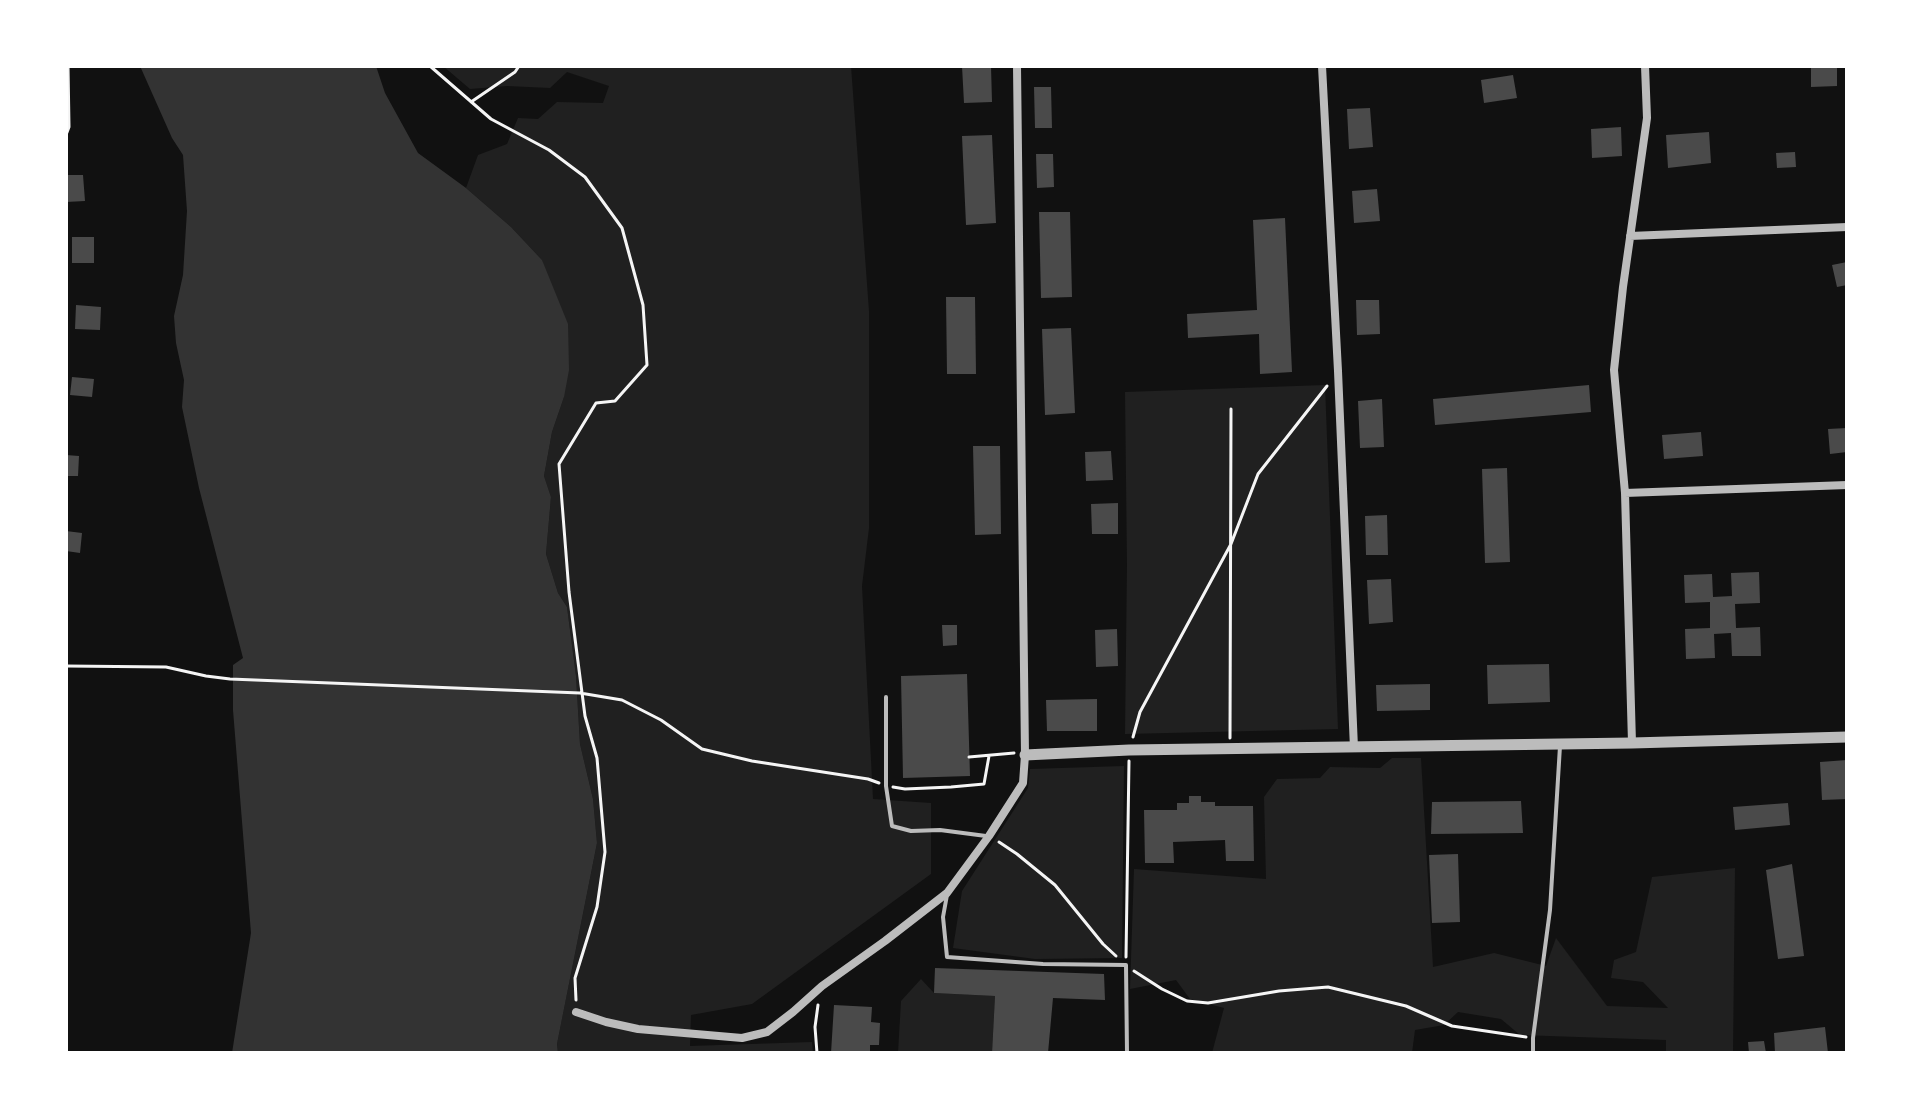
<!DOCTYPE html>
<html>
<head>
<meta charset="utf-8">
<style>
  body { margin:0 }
  #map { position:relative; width:1913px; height:1119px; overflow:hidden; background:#111; font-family:"PT Sans",sans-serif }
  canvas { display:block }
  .frame { position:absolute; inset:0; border:68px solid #fff; pointer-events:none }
</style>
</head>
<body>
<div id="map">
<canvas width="1913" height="1119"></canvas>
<div class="frame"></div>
</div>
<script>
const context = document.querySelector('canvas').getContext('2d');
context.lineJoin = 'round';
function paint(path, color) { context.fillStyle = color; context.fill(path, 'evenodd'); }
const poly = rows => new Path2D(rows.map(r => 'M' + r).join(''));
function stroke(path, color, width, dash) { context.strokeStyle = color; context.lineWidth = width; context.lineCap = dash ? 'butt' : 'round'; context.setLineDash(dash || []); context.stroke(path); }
const green = poly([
  [443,66,851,66,869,311,869,528,862,586,873,799,931,803,931,874,752,1004,691,1015,690,1046,812,1042,813,1053,558,1053,557,1044,597,843,593,799,580,744,576,676,567,607,558,593,546,554,551,497,544,476,552,432,564,397,542,260,511,227,466,188,478,155,507,144,518,118,538,119,557,102,603,103,609,86,567,72,550,88,507,86,470,89],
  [1325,385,1338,729,1125,734,1127,565,1125,392],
  [1392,758,1421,758,1433,967,1494,953,1546,966,1556,938,1607,1006,1668,1008,1643,982,1611,978,1614,960,1636,952,1652,877,1735,868,1733,1053,1666,1053,1666,1040,1520,1035,1501,1019,1458,1012,1444,1025,1415,1030,1412,1053,1212,1053,1224,1008,1190,999,1176,980,1130,989,1134,869,1266,879,1264,797,1277,779,1320,778,1330,767,1380,768],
  [1124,766,1122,958,1035,959,953,948,962,891,1028,788,1030,769],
  [921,979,934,993,995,996,992,1053,898,1053,901,1001]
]);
const water = poly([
  [140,66,376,66,385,93,418,153,466,188,511,227,542,260,568,324,569,370,564,397,552,432,544,476,551,497,546,554,558,593,567,607,576,676,580,744,593,799,597,843,557,1044,558,1053,232,1053,251,933,233,710,233,665,243,658,199,488,182,407,184,380,176,343,174,316,183,275,187,211,183,155,172,138]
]);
const building = poly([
  [962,66,991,66,992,102,964,103],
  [1811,66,1837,66,1837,86,1811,87],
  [1513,75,1517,98,1484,103,1481,80],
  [1034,87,1051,87,1052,128,1035,128],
  [1370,108,1373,147,1349,149,1347,109],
  [1621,127,1622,156,1592,158,1591,129],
  [1709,132,1711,163,1668,168,1666,135],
  [992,135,996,223,966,225,962,136],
  [1795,152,1796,167,1777,168,1776,153],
  [1036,154,1053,154,1054,187,1037,188],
  [66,175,83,175,85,201,66,202],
  [1377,189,1380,221,1354,223,1352,191],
  [1039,212,1070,212,1072,297,1041,298],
  [1285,218,1292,372,1260,374,1259,334,1188,338,1187,314,1257,310,1253,220],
  [72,237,94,237,94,263,72,263],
  [1847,262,1847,285,1837,287,1832,265],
  [946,297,975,297,976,374,947,374],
  [1356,300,1379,300,1380,334,1357,335],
  [76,305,101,307,100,330,75,329],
  [1071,328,1075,413,1045,415,1042,329],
  [72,377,94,379,92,397,70,395],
  [1589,385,1591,412,1435,425,1433,399],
  [1382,399,1384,447,1360,448,1358,401],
  [1847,428,1847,452,1830,454,1828,429],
  [1701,432,1703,456,1664,459,1662,435],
  [973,446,1000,446,1001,534,975,535],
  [1111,451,1113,480,1086,481,1085,452],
  [66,455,79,456,78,476,66,476],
  [1507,468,1510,562,1485,563,1482,469],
  [1118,503,1118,534,1092,534,1091,504],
  [1387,515,1388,555,1366,555,1365,516],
  [66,531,82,533,80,553,66,551],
  [1759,572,1760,603,1735,604,1736,628,1760,627,1761,656,1732,656,1731,633,1714,634,1715,658,1686,659,1685,629,1710,628,1710,602,1685,603,1684,575,1712,574,1713,597,1732,596,1731,573],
  [1391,579,1393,622,1369,624,1367,580],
  [942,625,957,625,957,645,943,646],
  [1117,629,1118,666,1096,667,1095,630],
  [1549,664,1550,702,1488,704,1487,665],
  [967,674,970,776,903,778,901,676],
  [1430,684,1430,710,1377,711,1376,685],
  [1097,699,1097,731,1047,731,1046,700],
  [1847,760,1847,799,1822,800,1820,762],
  [1189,796,1201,796,1201,802,1215,802,1215,806,1253,806,1254,861,1226,861,1225,840,1173,842,1174,863,1145,863,1144,810,1177,810,1177,803,1189,803],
  [1521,801,1523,833,1431,834,1432,802],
  [1788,803,1790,825,1735,830,1733,807],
  [1458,854,1460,922,1432,923,1429,855],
  [1792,864,1804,956,1778,959,1766,870],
  [935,968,1104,974,1105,1000,1053,998,1048,1053,992,1053,995,996,934,993],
  [834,1005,872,1007,871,1022,880,1023,879,1045,870,1045,870,1053,831,1053],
  [1825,1027,1828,1053,1775,1053,1774,1033],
  [1764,1041,1766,1053,1749,1053,1748,1042]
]);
const path = poly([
  [430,66,491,119,549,150,585,177,622,228,643,305,647,365,615,401,596,403,559,464,569,592,585,716,597,758,605,852,597,907,575,978,576,1000],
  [471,102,515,72,519,66],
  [66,135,69,127,68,66],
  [66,666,166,667,206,676,230,679,580,693,622,700,661,720,702,749,752,761,868,779,879,783],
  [1133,737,1140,712,1231,544,1258,474,1327,386],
  [1230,738,1231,409],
  [969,757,1014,753],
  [893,787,905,789,951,787,984,784,989,756],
  [999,842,1017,854,1055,885,1103,944,1116,956],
  [1126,957,1129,761],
  [1134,971,1162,989,1187,1001,1208,1003,1279,991,1328,987,1406,1006,1452,1026,1526,1037],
  [817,1053,815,1027,818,1005]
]);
const service = poly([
  [886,697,886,786,892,826,911,831,940,830,986,836],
  [947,895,943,917,947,957,1043,964,1126,965,1127,1053],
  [1533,1053,1533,1038,1550,910,1560,746]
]);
const minor = poly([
  [1322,66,1338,371,1354,748],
  [1630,236,1847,227],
  [1625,493,1847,485],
  [1632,743,1625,493,1614,370,1623,287,1647,118,1645,66],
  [576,1012,606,1022,638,1029,742,1038,767,1032,793,1012,822,986,885,941,947,893,989,836,1023,783,1025,755,1017,66]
]);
const tertiary = poly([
  [1025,755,1129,750,1632,743,1847,737]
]);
paint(green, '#202020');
paint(water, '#333');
paint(building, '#4a4a4a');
stroke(path, '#f5f5f5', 3);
stroke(service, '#bcbcbc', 4);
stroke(minor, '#bcbcbc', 8);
stroke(tertiary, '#bcbcbc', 11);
</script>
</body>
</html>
